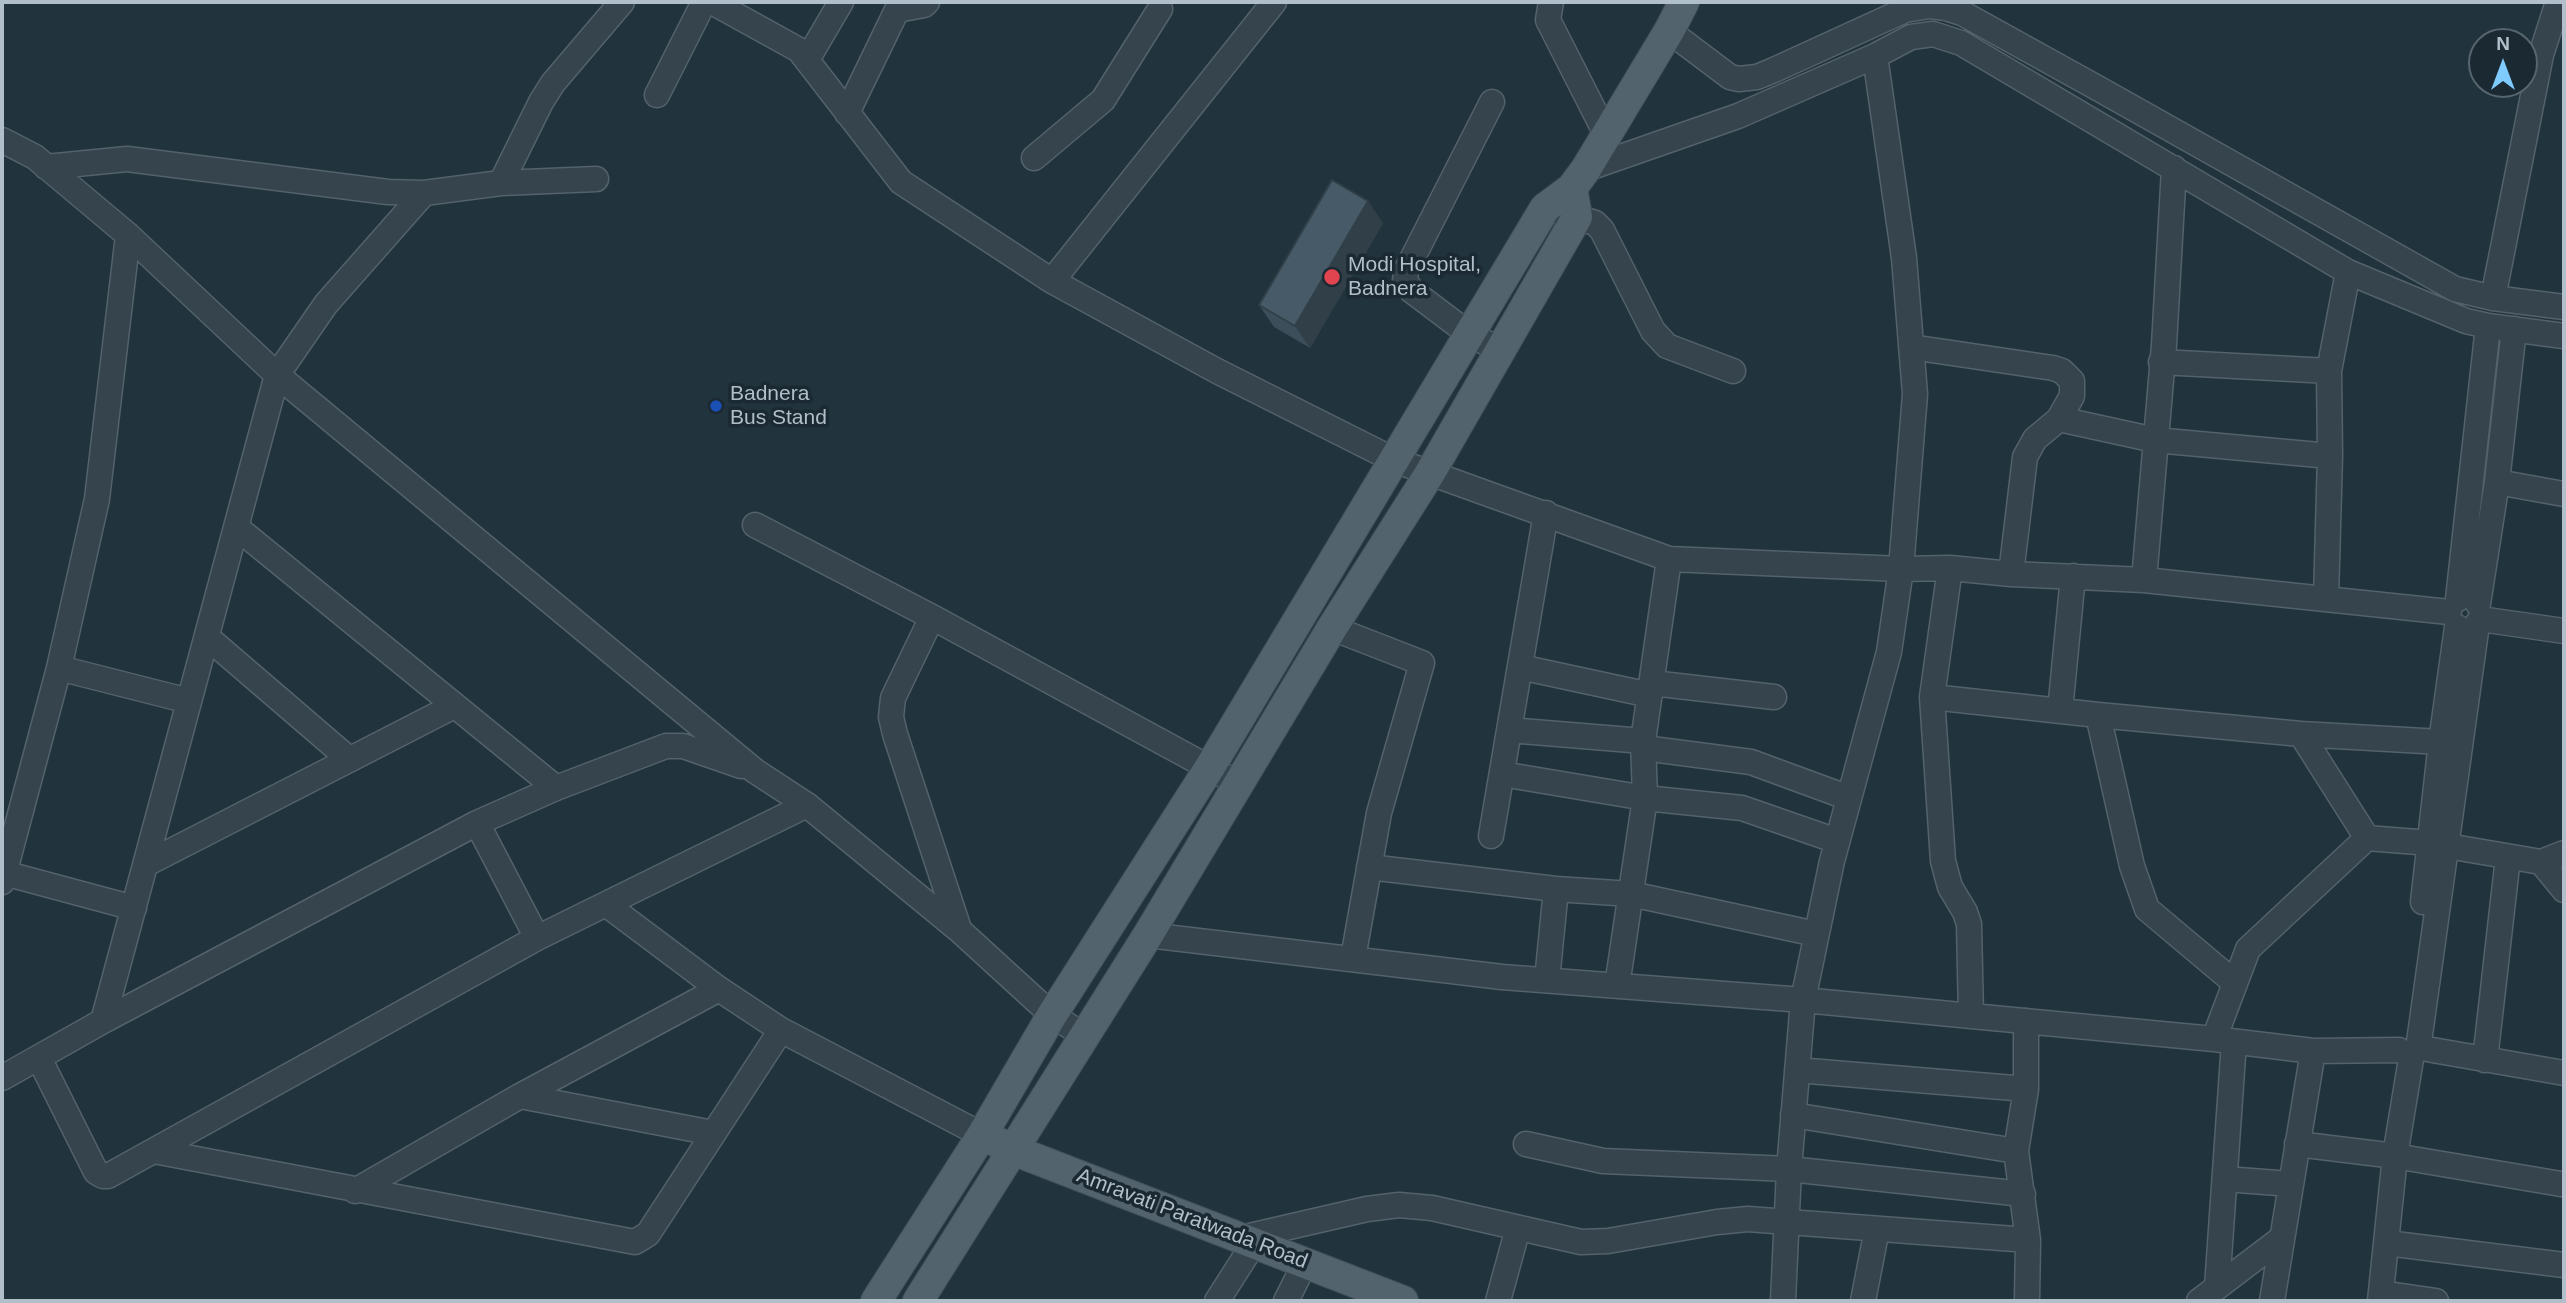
<!DOCTYPE html>
<html>
<head>
<meta charset="utf-8">
<style>
  body { margin:0 }
  #map { position:relative; width:2566px; height:1303px; overflow:hidden; background:#21333d; font-family:Arial,sans-serif }
  canvas { display:block }
  .frame { position:absolute; inset:0; border:4px solid #b0bfc9; pointer-events:none }
  .north { position:absolute; left:2468px; top:28px; width:70px; height:70px; box-sizing:border-box; background:#1a2932; border:2px solid #56656e; border-radius:50%; rotate:0deg; font-size:19px; font-weight:700; line-height:28px; text-align:center; color:#b0bfc9 }
  .north::after { content:''; display:block; margin:auto; width:24px; height:32px; background:#7fcbff; clip-path:polygon(50% 0,100% 100%,50% 72%,0 100%) }
</style>
</head>
<body>
<div id="map">
<canvas width="2566" height="1303"></canvas>
<div class="frame"></div>
<div class="north">N</div>
</div>
<script>
const context = document.querySelector('canvas').getContext('2d');
context.lineJoin = 'round';
const poly = rows => new Path2D(rows.map(r => 'M' + r).join(''));
function stroke(path, color, width, dash) { context.strokeStyle = color; context.lineWidth = width; context.lineCap = dash ? 'butt' : 'round'; context.setLineDash(dash || []); context.stroke(path); }
function paint(path, color) { context.fillStyle = color; context.fill(path, 'evenodd'); }
function drawText(font, color, halo, rows, align = 'center') {
  context.font = font + ' Arial,sans-serif'; context.lineWidth = 7; context.setLineDash([]); context.textBaseline = 'middle'; context.strokeStyle = halo; context.fillStyle = color; for (const [text, x, y, turn = 0] of rows) {
    context.save(); context.translate(x, y); context.rotate((+turn || 0) * Math.PI / 180); context.textAlign = isNaN(turn) ? turn : align; if (halo) context.strokeText(text, 0, 0); context.fillText(text, 0, 0); context.restore();
  }
}
const minor = poly([
  [712,2,799,50,901,182,1052,281,1217,371,1394,460,1669,559,1901,569,1950,568,2011,574,2144,580,2449,612],
  [1551,2,1548,20,1606,134],
  [1669,31,1730,77,1739,79,1757,77,1774,70,1905,10,1930,6,1946,8,1962,13,2101,90,2455,289,2493,298,2564,307],
  [807,60,841,2],
  [657,95,704,2],
  [1492,102,1406,271,1405,281,1412,291,1469,334,1500,350],
  [847,113,897,10,924,5,927,2],
  [2,140,35,157,128,235,277,375,755,771,807,805,959,930,1052,1015,1083,1035],
  [1034,158,1103,100,1160,9],
  [46,167,127,159,388,192,424,193,501,183,596,179],
  [1586,169,1738,116,1875,56,1911,37,1933,34,1961,43,2348,272,2466,321,2488,326,2564,336],
  [501,183,541,102,553,83,622,2],
  [1560,212,1595,223,1602,230,1653,331,1667,346,1733,371],
  [1052,281,1274,2],
  [2493,298,2541,55,2558,2],
  [1911,347,2053,368,2062,371,2072,381,2072,396,2059,419,2035,439,2025,457,2011,574],
  [2161,362,2329,371],
  [2059,419,2155,440,2330,456],
  [2497,482,2564,494],
  [755,525,932,617,1239,784],
  [236,527,556,788],
  [1950,568,1932,697,2098,715,2301,734,2441,742],
  [2144,580,2164,345,2174,168],
  [2326,598,2330,456,2329,371,2348,272],
  [2458,599,2488,326],
  [2478,604,2497,482,2514,329],
  [932,617,893,698,891,717,895,734,959,929],
  [2480,619,2564,631],
  [1332,628,1422,663,1379,813,1353,958],
  [207,637,349,759],
  [1520,667,1650,695],
  [59,668,189,701],
  [1652,683,1774,697],
  [1932,697,1943,861,1950,887,1965,912,1969,924,1971,1016],
  [2060,711,2073,576],
  [2098,715,2132,866,2147,909,2235,983],
  [1509,730,1643,741],
  [2301,734,2367,838],
  [1644,748,1751,762,1849,798],
  [1502,774,1645,798,1742,808,1837,841],
  [477,823,537,938],
  [1491,836,1546,513],
  [2541,862,2564,890],
  [146,864,454,706],
  [1369,867,1556,889],
  [4,873,134,908],
  [2,882,59,668,97,499,128,235],
  [2423,902,2441,742,2457,627],
  [607,905,719,989,781,1030,982,1135],
  [1148,935,1502,977,1803,1000,2214,1039,2313,1051,2399,1050],
  [1547,980,1556,889,1631,894,1816,934],
  [1617,986,1645,798,1643,741,1669,559],
  [103,1021,277,375,326,304,424,193],
  [2026,1021,2026,1089,2016,1151,2028,1240,2027,1301],
  [2214,1039,2248,949,2367,838,2430,843,2541,862,2564,853],
  [2419,1042,2477,624],
  [2421,1048,2564,1073],
  [39,1058,96,1172,103,1176,108,1176,537,938,807,805],
  [2485,1060,2508,857],
  [1797,1070,2026,1089],
  [2,1078,103,1021,477,823,556,788,666,746,683,746,741,766],
  [520,1096,713,1133],
  [1793,1115,2016,1151],
  [1526,1144,1603,1161,1789,1169,2023,1194],
  [2297,1144,2395,1156,2561,1184],
  [154,1151,635,1242,648,1234,781,1030],
  [2225,1179,2291,1184],
  [355,1191,520,1096,719,989],
  [1241,1238,1367,1209,1399,1205,1432,1208,1581,1242,1608,1241,1717,1222,1748,1219,2028,1240],
  [2387,1243,2564,1265],
  [2217,1287,2234,1042],
  [2381,1293,2436,1301],
  [1217,1301,1254,1243],
  [1286,1301,1305,1263],
  [1498,1301,1518,1228],
  [1783,1301,1789,1169,1803,1000,1832,861,1889,652,1901,569,1915,394,1904,258,1875,56],
  [1863,1301,1877,1229],
  [2199,1301,2282,1238],
  [2272,1301,2313,1051],
  [2380,1301,2395,1156,2411,1059]
]);
const major = poly([
  [995,1141,1013,1150,1403,1301],
  [876,1301,982,1135,1052,1015,1210,767,1545,208,1572,188,1586,169,1669,31,1684,2],
  [918,1301,1148,935,1332,628,1430,473,1577,217,1572,188]
]);
const wall = poly([
  [1383,223,1310,348,1274,327,1259,305]
]);
const shadedWall = poly([
  [1368,201,1383,223,1310,348,1295,326]
]);
const building = poly([
  [1332,180,1368,201,1295,326,1259,305,1332,180]
]);
const markers = [
  [1332,277,9,"#e0444e"],
  [716,406,7,"#1a4fb4"]
];
const poiNames = [
  ["Modi Hospital,",1348,265],
  ["Badnera",1348,289],
  ["Badnera",730,394],
  ["Bus Stand",730,418]
];
const streetNames = [
  ["Amravati Paratwada Road",1192,1219,21]
];
stroke(minor, '#53626b', 27);
stroke(major, '#415059', 32);
stroke(minor, '#35444d', 24);
stroke(major, '#53636d', 30);
paint(wall, '#3c4e59');
paint(shadedWall, '#314048');
paint(building, '#465b67');
stroke(building, '#314048', 2);
for (const [x, y, r, color] of markers) { const dot = new Path2D(); dot.arc(x, y, r, 0, 2 * Math.PI); context.fillStyle = color; context.fill(dot); stroke(dot, '#1a2932', 2.5); }
drawText('21px', '#b0bfc9', '#1a2932', poiNames, 'left');
drawText('21px', '#b0bfc9', '#1a2932', streetNames);
</script>
</body>
</html>
